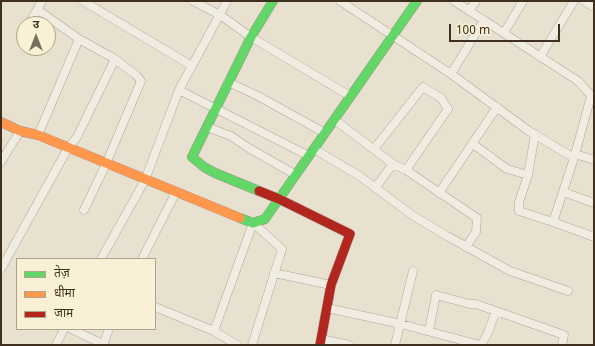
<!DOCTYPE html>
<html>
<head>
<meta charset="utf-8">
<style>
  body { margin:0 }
  #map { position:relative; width:595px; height:346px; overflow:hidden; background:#e8e1d0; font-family:Georgia,"Noto Sans Devanagari",serif }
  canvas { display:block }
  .frame { position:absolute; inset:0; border:2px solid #3e2f1e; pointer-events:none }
  .legend { position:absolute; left:16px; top:258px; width:140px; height:72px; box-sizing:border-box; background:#f9f0d6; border:1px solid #aea38c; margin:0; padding:5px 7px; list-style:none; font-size:12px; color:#3e2f1e }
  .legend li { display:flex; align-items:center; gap:8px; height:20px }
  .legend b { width:20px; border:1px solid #aea38c }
  .north { position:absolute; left:16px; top:16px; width:40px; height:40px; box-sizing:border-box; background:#f9f0d6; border:1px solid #aea38c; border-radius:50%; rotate:0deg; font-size:11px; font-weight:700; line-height:16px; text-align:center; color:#3e2f1e }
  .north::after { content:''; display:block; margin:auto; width:14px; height:18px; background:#7a6d5c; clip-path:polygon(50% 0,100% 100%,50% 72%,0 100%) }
  .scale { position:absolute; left:449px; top:24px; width:111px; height:18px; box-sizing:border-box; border:2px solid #3e2f1e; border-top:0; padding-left:5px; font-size:12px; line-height:14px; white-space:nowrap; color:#3e2f1e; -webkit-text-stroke:3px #f9f0d6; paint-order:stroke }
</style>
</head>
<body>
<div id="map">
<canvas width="595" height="346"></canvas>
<div class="frame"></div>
<ul class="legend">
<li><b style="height:5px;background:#63d668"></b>तेज़</li>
<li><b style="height:5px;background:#ff974d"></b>धीमा</li>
<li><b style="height:5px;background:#b3261e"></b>जाम</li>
</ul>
<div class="north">उ</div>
<div class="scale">100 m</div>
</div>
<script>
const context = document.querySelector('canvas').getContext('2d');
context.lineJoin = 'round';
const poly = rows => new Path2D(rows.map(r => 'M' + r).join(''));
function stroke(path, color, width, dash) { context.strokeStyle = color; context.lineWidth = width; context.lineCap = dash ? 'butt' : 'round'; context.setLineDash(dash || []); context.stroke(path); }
const street = poly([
  [83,1,192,66],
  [193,1,220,15,251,37,350,96],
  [340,1,451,74,529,131,574,158,591,96],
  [454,1,578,81,594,99],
  [584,1,594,7],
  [38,10,79,39,115,59,136,75,141,81,106,164,84,210],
  [469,11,476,1],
  [29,24,42,1],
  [504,33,523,1],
  [23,35,24,33],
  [540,57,574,1],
  [451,74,484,20],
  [228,82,258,96,325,133],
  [179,90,309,156],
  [335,120,393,164,406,170,477,218,476,232,466,247],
  [207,127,231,136,247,147,296,175],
  [535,134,528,175,519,202,519,211,553,222],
  [38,135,79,39],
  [473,144,507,169,528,175],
  [314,149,361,177,412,215,447,236,510,271,568,291],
  [374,149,423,87,441,98,448,109,406,170],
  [575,154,594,160],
  [574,158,553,222,594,237],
  [1,162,20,131],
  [375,188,393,164],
  [563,192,594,203],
  [439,193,497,107],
  [101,259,145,180,179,90,227,1],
  [142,259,176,192],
  [1,269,68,148,77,137,115,59],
  [274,273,331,285],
  [155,307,214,331,237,345],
  [327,308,401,324,480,345],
  [71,329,105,345],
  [214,331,253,223,282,249,252,345],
  [429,331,436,295,470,304,476,304,564,335,562,345],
  [321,339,349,345],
  [56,345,64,329],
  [103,345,109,329],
  [395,345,413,271],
  [481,345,487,335,496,311]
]);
const fast = poly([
  [259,191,215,173,204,167,192,157,251,37,273,1],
  [240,218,253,223,265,219,417,1]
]);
const slow = poly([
  [1,122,20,131,38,135,240,218]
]);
const jam = poly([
  [259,191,279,199,350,234,331,285,320,345]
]);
stroke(street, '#ada698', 9);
stroke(fast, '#9d9588', 10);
stroke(slow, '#9d9588', 10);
stroke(jam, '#9d9588', 10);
stroke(street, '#f0ece2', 8);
stroke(fast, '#63d668', 9);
stroke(slow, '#ff974d', 9);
stroke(jam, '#b3261e', 9);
</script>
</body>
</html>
